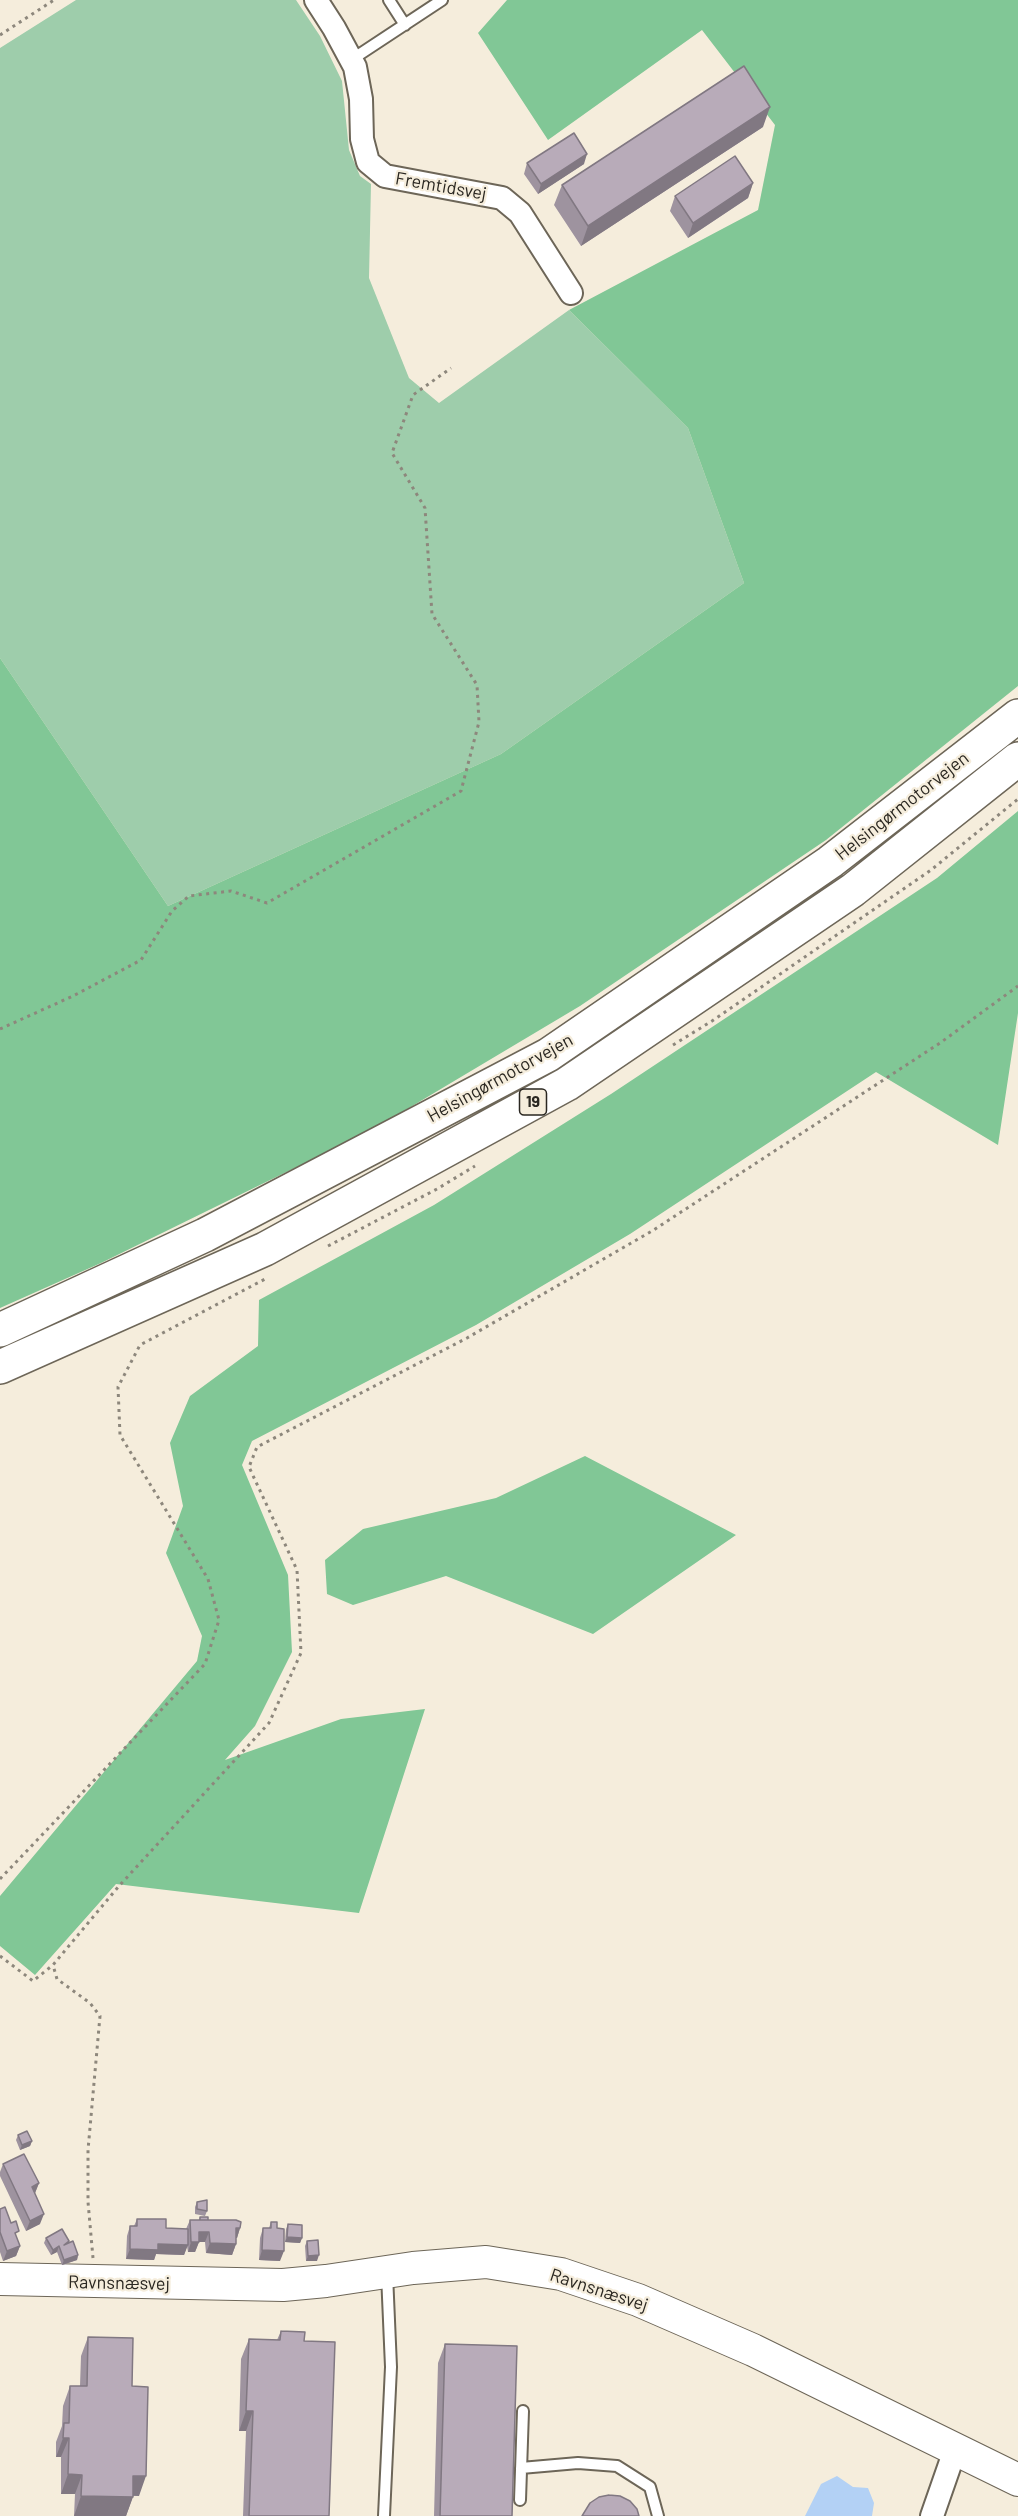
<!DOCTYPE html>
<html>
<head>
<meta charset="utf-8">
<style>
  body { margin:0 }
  canvas { display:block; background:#f5eddc }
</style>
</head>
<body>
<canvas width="1018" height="2516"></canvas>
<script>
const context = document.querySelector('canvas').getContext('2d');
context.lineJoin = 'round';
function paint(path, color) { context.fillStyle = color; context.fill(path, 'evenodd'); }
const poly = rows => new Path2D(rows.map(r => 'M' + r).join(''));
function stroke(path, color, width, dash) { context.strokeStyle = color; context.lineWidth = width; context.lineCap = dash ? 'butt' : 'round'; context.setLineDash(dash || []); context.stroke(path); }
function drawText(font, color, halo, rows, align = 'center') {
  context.font = font + ' Barlow,sans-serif'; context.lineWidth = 4.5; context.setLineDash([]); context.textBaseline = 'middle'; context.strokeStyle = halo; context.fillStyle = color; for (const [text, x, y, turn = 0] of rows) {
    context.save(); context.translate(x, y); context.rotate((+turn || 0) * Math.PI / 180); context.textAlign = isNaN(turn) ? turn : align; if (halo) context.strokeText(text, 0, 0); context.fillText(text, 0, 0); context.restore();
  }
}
const green = poly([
  [76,0,296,0,320,36,342,81,349,150,360,176,371,184,369,278,409,378,439,403,569,310,688,428,744,583,501,754,168,906,0,658,0,48]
]);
const forest = poly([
  [507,0,1018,0,1018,686,826,840,580,1006,372,1130,101,1263,0,1308,0,658,168,906,501,754,744,583,688,428,569,310,758,210,775,125,702,30,548,140,478,33],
  [1018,811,1018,1013,998,1145,876,1072,630,1234,476,1325,252,1441,242,1465,288,1575,292,1652,255,1726,225,1760,341,1719,425,1709,359,1913,116,1884,35,1975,0,1946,0,1896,197,1661,202,1636,166,1553,183,1506,170,1443,190,1396,258,1346,259,1300,434,1205,611,1094,937,878],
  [585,1456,736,1535,593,1634,446,1576,353,1605,327,1594,325,1560,363,1529,496,1498]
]);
const water = poly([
  [837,2476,853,2487,868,2488,874,2503,872,2516,805,2516,821,2484]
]);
const path = poly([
  [0,35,54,0],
  [0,1029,73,996,141,960,172,911,189,896,231,891,267,903,461,791,479,722,477,685,432,614,425,508,392,453,413,395,451,368],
  [673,1045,712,1021,931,870,1018,799],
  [328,1246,437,1189,475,1166],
  [0,1879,205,1664,219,1620,208,1579,120,1435,118,1387,140,1345,267,1278],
  [0,1956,33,1981,53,1965],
  [93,2258,88,2202,88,2150,100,2016,90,2003,57,1979,53,1965,119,1886,269,1723,301,1653,297,1570,249,1467,257,1447,467,1338,652,1231,940,1043,1018,986]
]);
const service = poly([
  [389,0,405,25],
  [351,60,442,0],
  [521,2468,578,2463,617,2466,650,2487,658,2516],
  [520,2500,523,2411],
  [384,2516,391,2367,387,2274]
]);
const minor = poly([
  [316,0,334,28,355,67,361,99,362,139,368,162,385,176,502,198,520,213,571,293],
  [932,2516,955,2450]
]);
const secondary = poly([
  [0,2279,283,2285,326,2281,413,2268,486,2262,561,2274,638,2300,753,2350,1018,2480]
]);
const motorway = poly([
  [0,1330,205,1235,548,1055,830,862,1018,716],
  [0,1367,265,1249,567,1084,853,890,1018,759]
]);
const wall = poly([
  [763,127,581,246,554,205,562,185],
  [527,163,584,164,538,194,524,174],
  [753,183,748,198,688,238,670,211,675,196],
  [18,2135,32,2141,30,2146,20,2150,16,2140],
  [3,2164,39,2183,35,2193,40,2224,26,2231,0,2176,0,2172],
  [197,2202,207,2211,205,2216,195,2214,195,2207],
  [0,2209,17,2239,20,2246,16,2256,3,2261,0,2252],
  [200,2217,208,2220,240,2228,237,2238,236,2238,236,2244,232,2255,206,2253,205,2242,199,2242,195,2252,188,2252,187,2246,184,2255,156,2254,154,2260,126,2259,127,2236,130,2226,134,2226,137,2219,166,2228,186,2229,190,2220,199,2220],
  [271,2222,277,2228,280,2261,259,2260,260,2238,263,2228,269,2228],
  [288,2224,302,2238,300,2243,285,2242,286,2229],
  [46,2238,68,2243,78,2255,77,2260,62,2265,57,2252,51,2255,44,2243],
  [307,2241,317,2261,306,2261,305,2246],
  [281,2331,304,2341,329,2516,243,2516,246,2431,239,2431,241,2359,249,2339,277,2340],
  [88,2337,132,2386,139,2496,133,2496,126,2516,74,2516,75,2494,61,2494,61,2457,56,2457,56,2442,62,2426,63,2406,70,2386,80,2386,81,2356],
  [445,2344,512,2516,434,2516,438,2363]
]);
const shadedWall = poly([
  [770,107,763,127,581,246,588,226],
  [587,154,584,164,538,194,541,184],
  [753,183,748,198,688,238,693,223],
  [32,2141,30,2146,20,2150,22,2145],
  [39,2183,35,2193,28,2197,32,2187],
  [44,2214,40,2224,26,2231,30,2221],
  [236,2228,240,2228,237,2238,232,2238],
  [199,2232,209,2232,205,2242,199,2242,195,2252,188,2252,191,2242],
  [287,2237,302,2238,300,2243,285,2242],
  [210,2243,236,2244,232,2255,206,2253],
  [158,2244,188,2245,184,2255,156,2254,154,2260,126,2259,130,2249],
  [20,2246,16,2256,3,2261,7,2251],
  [59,2246,57,2252,51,2255,53,2250],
  [262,2250,284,2251,280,2261,259,2260],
  [78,2255,77,2260,62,2265,64,2260],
  [319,2255,317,2261,306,2261,308,2256],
  [246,2411,253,2411,246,2431,239,2431],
  [63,2438,69,2438,61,2457,56,2457],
  [68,2474,82,2475,75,2494,61,2494],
  [133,2476,146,2476,139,2496,126,2495],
  [81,2496,133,2497,126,2516,74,2516]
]);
const building = poly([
  [744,66,770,107,588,226,562,185,744,66],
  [574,133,587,154,541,184,527,163,574,133],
  [735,156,753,183,693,223,675,196,735,156],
  [27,2131,32,2141,22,2145,18,2135,27,2131],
  [24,2154,39,2183,32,2187,44,2214,30,2221,3,2164,24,2154],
  [207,2200,207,2211,197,2209,197,2202,207,2200],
  [5,2207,11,2223,16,2221,19,2231,15,2233,20,2246,7,2251,0,2232,0,2209,5,2207],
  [200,2217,208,2217,208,2220,200,2220,200,2217],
  [137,2219,166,2219,166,2228,188,2229,188,2245,158,2244,158,2250,130,2249,130,2226,137,2226,137,2219],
  [190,2220,236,2220,241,2222,240,2228,236,2228,236,2244,210,2243,209,2232,199,2232,199,2242,191,2242,190,2220],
  [271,2222,277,2222,277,2228,284,2229,284,2251,262,2250,263,2228,271,2228,271,2222],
  [288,2224,302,2225,302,2238,287,2237,288,2224],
  [62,2229,69,2241,64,2245,73,2241,78,2255,64,2260,59,2246,53,2250,46,2238,62,2229],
  [318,2240,319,2255,308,2256,307,2241,318,2240],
  [281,2331,305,2332,304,2341,335,2342,329,2516,249,2516,253,2411,246,2411,249,2339,280,2340,281,2331],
  [88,2337,133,2338,132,2386,148,2387,146,2476,133,2476,133,2497,81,2496,82,2475,68,2474,69,2438,63,2438,64,2423,69,2423,70,2386,87,2386,88,2337],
  [445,2344,517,2346,512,2516,440,2516,445,2344],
  [609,2495,620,2496,630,2501,637,2509,639,2516,582,2516,590,2503,599,2497,609,2495]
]);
const shields = [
  [533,1102,27]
];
const shieldNames = [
  ["19",533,1102]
];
const streetNames = [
  ["Fremtidsvej",441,186,10],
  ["Helsingørmotorvejen",902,806,-38],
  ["Helsingørmotorvejen",500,1078,-29],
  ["Ravnsnæsvej",119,2283,1],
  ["Ravnsnæsvej",599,2290,18]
];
paint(green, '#9ecdab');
paint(forest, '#81c796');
paint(water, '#b3d1f5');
stroke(service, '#6d6658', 14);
stroke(minor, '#6d6658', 26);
stroke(secondary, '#6d6658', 34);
stroke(motorway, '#6d6658', 36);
stroke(path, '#8d877c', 3, [3, 4.5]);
stroke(service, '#fff', 10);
stroke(minor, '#fff', 22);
stroke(secondary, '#fff', 32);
stroke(motorway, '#fff', 33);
paint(wall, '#9e939f');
paint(shadedWall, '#817882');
paint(building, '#b8abb9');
stroke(building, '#817882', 1.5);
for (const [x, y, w] of shields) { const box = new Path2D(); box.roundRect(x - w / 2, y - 13, w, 26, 4.5); context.fillStyle = '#f5eddc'; context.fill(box); stroke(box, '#2a2721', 1.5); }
drawText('bold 16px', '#2a2721', null, shieldNames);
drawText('18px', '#2a2721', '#f5eddc', streetNames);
</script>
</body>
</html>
